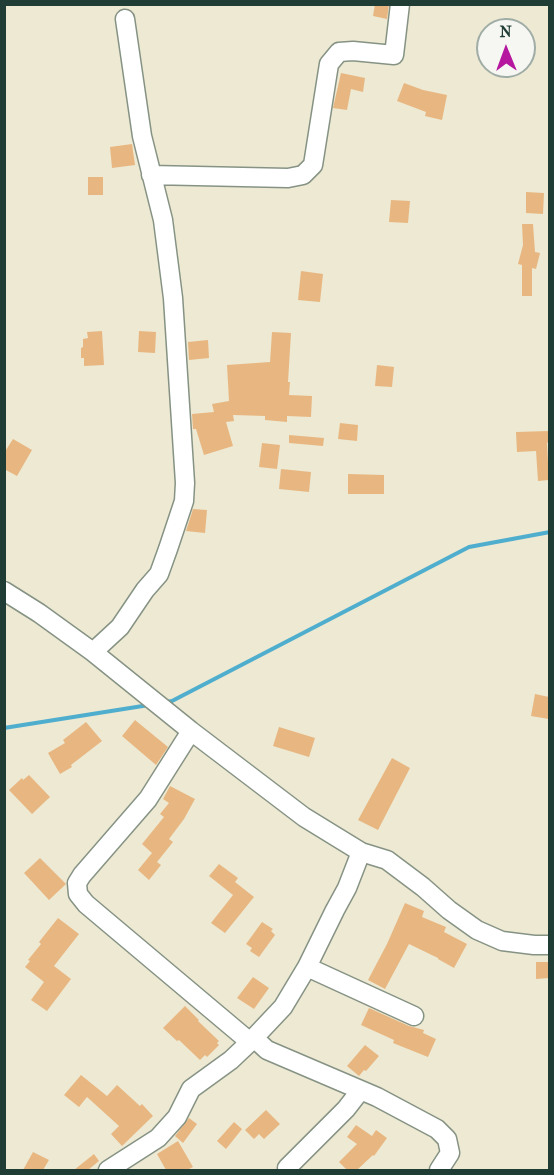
<!DOCTYPE html>
<html>
<head>
<meta charset="utf-8">
<style>
  body { margin:0 }
  #map { position:relative; width:554px; height:1175px; overflow:hidden; background:#ede9d3; font-family:"IM FELL French Canon",serif }
  canvas { display:block }
  .frame { position:absolute; inset:0; border:6px solid #1f3d34; pointer-events:none }
  .north { position:absolute; left:476px; top:18px; width:60px; height:60px; box-sizing:border-box; background:#f6f6f2; border:2px solid #a0aca6; border-radius:50%; rotate:359deg; font-size:16px; font-weight:700; line-height:24px; text-align:center; color:#1f3d34 }
  .north::after { content:''; display:block; margin:auto; width:21px; height:27px; background:#b5179e; clip-path:polygon(50% 0,100% 100%,50% 72%,0 100%) }
</style>
</head>
<body>
<div id="map">
<canvas width="554" height="1175"></canvas>
<div class="frame"></div>
<div class="north">N</div>
</div>
<script>
const context = document.querySelector('canvas').getContext('2d');
context.lineJoin = 'round';
const poly = rows => new Path2D(rows.map(r => 'M' + r).join(''));
function stroke(path, color, width, dash) { context.strokeStyle = color; context.lineWidth = width; context.lineCap = dash ? 'butt' : 'round'; context.setLineDash(dash || []); context.stroke(path); }
function paint(path, color) { context.fillStyle = color; context.fill(path, 'evenodd'); }
const stream = poly([
  [165,702,172,701,469,547,550,532],
  [4,728,149,705]
]);
const building = poly([
  [375,4,389,4,387,19,373,16],
  [341,73,365,78,363,92,351,89,347,110,333,108],
  [404,83,423,90,447,95,442,120,425,116,426,112,397,101],
  [132,144,135,165,112,168,110,147],
  [88,177,103,177,103,195,88,195],
  [526,192,544,193,543,214,526,213],
  [391,200,410,201,408,223,389,222],
  [522,224,533,224,535,252,540,253,536,269,532,268,532,296,522,296,522,265,518,264,523,245],
  [301,271,323,274,320,302,298,300],
  [102,331,104,365,84,366,84,358,81,358,81,348,83,347,83,339,88,338,87,332],
  [139,331,156,332,155,353,138,352],
  [272,332,291,333,288,382,290,382,289,395,312,396,311,417,287,416,287,422,265,420,265,416,233,415,234,421,226,422,233,446,204,455,196,429,193,429,192,414,214,412,212,404,229,401,227,365,270,362],
  [208,340,209,358,189,360,188,342],
  [377,365,394,367,392,387,375,386],
  [340,423,358,425,357,441,338,439],
  [549,431,549,442,547,443,549,480,538,481,536,451,517,452,516,432],
  [289,435,324,438,323,446,289,443],
  [13,439,32,450,17,476,4,469,4,453],
  [262,443,280,445,277,469,259,467],
  [281,469,311,472,309,492,279,489],
  [348,474,384,475,384,494,348,494],
  [193,509,207,510,205,533,186,531],
  [535,694,549,697,549,719,531,716],
  [135,720,168,747,156,765,122,736],
  [86,722,102,741,71,765,72,767,60,774,48,753,65,743,63,740],
  [279,727,315,738,309,757,273,746],
  [392,758,410,768,378,830,358,820],
  [29,775,50,797,32,814,9,790,22,778,23,780],
  [170,786,195,799,184,819,169,839,173,842,157,862,161,865,149,880,138,870,152,853,142,844,164,817,160,814,169,803,163,799],
  [40,858,66,884,49,900,24,873],
  [219,864,238,878,235,882,254,897,225,933,211,923,233,895,209,876],
  [405,903,424,911,422,917,446,927,444,932,467,944,454,968,438,959,438,958,409,944,385,989,368,980,387,944],
  [58,918,79,934,54,966,71,979,47,1011,31,1000,44,982,25,967,30,961,28,960,41,944,39,942],
  [262,922,273,929,271,931,275,935,259,957,250,951,252,948,246,944],
  [536,962,549,962,549,978,536,979],
  [253,977,269,988,254,1009,237,998],
  [185,1006,199,1020,198,1021,219,1041,217,1043,219,1045,207,1057,205,1055,200,1060,179,1040,177,1041,163,1028],
  [369,1008,409,1026,424,1030,423,1033,436,1039,428,1057,393,1043,394,1040,361,1025],
  [365,1045,379,1056,366,1071,364,1070,359,1076,347,1066],
  [81,1075,107,1096,117,1085,140,1106,142,1104,153,1116,122,1146,111,1134,119,1126,87,1097,79,1107,64,1095],
  [266,1110,280,1124,264,1139,259,1134,254,1139,245,1130],
  [189,1118,197,1124,183,1143,175,1136],
  [234,1122,242,1129,226,1149,217,1141],
  [356,1125,372,1136,376,1130,387,1138,374,1156,373,1155,357,1170,347,1170,339,1162,357,1144,347,1137],
  [178,1141,193,1167,187,1170,166,1170,157,1154],
  [33,1152,49,1160,43,1170,23,1170],
  [94,1154,99,1161,88,1170,74,1170]
]);
const minor = poly([
  [151,175,288,178,303,175,313,165,329,64,339,52,353,51,394,55,400,4],
  [4,591,39,613,93,652,191,731,304,817,361,852,387,860,423,887,449,910,477,930,502,941,534,945,550,945],
  [93,652,120,627,145,590,159,574,168,549,184,501,185,483,173,298,163,220,142,136,125,19],
  [191,731,148,799,82,875,77,883,78,894,86,904,105,920,250,1042],
  [307,967,414,1016],
  [254,1038,267,1050,377,1097,437,1129,447,1139,450,1153,439,1170],
  [287,1168,346,1109,360,1091],
  [108,1170,158,1138,177,1117,191,1089,231,1060,250,1042,283,1007,307,967,335,910,347,888,361,852]
]);
stroke(stream, '#4faecd', 4);
paint(building, '#e8b781');
stroke(minor, '#869384', 21);
stroke(minor, '#fff', 18);
</script>
</body>
</html>
